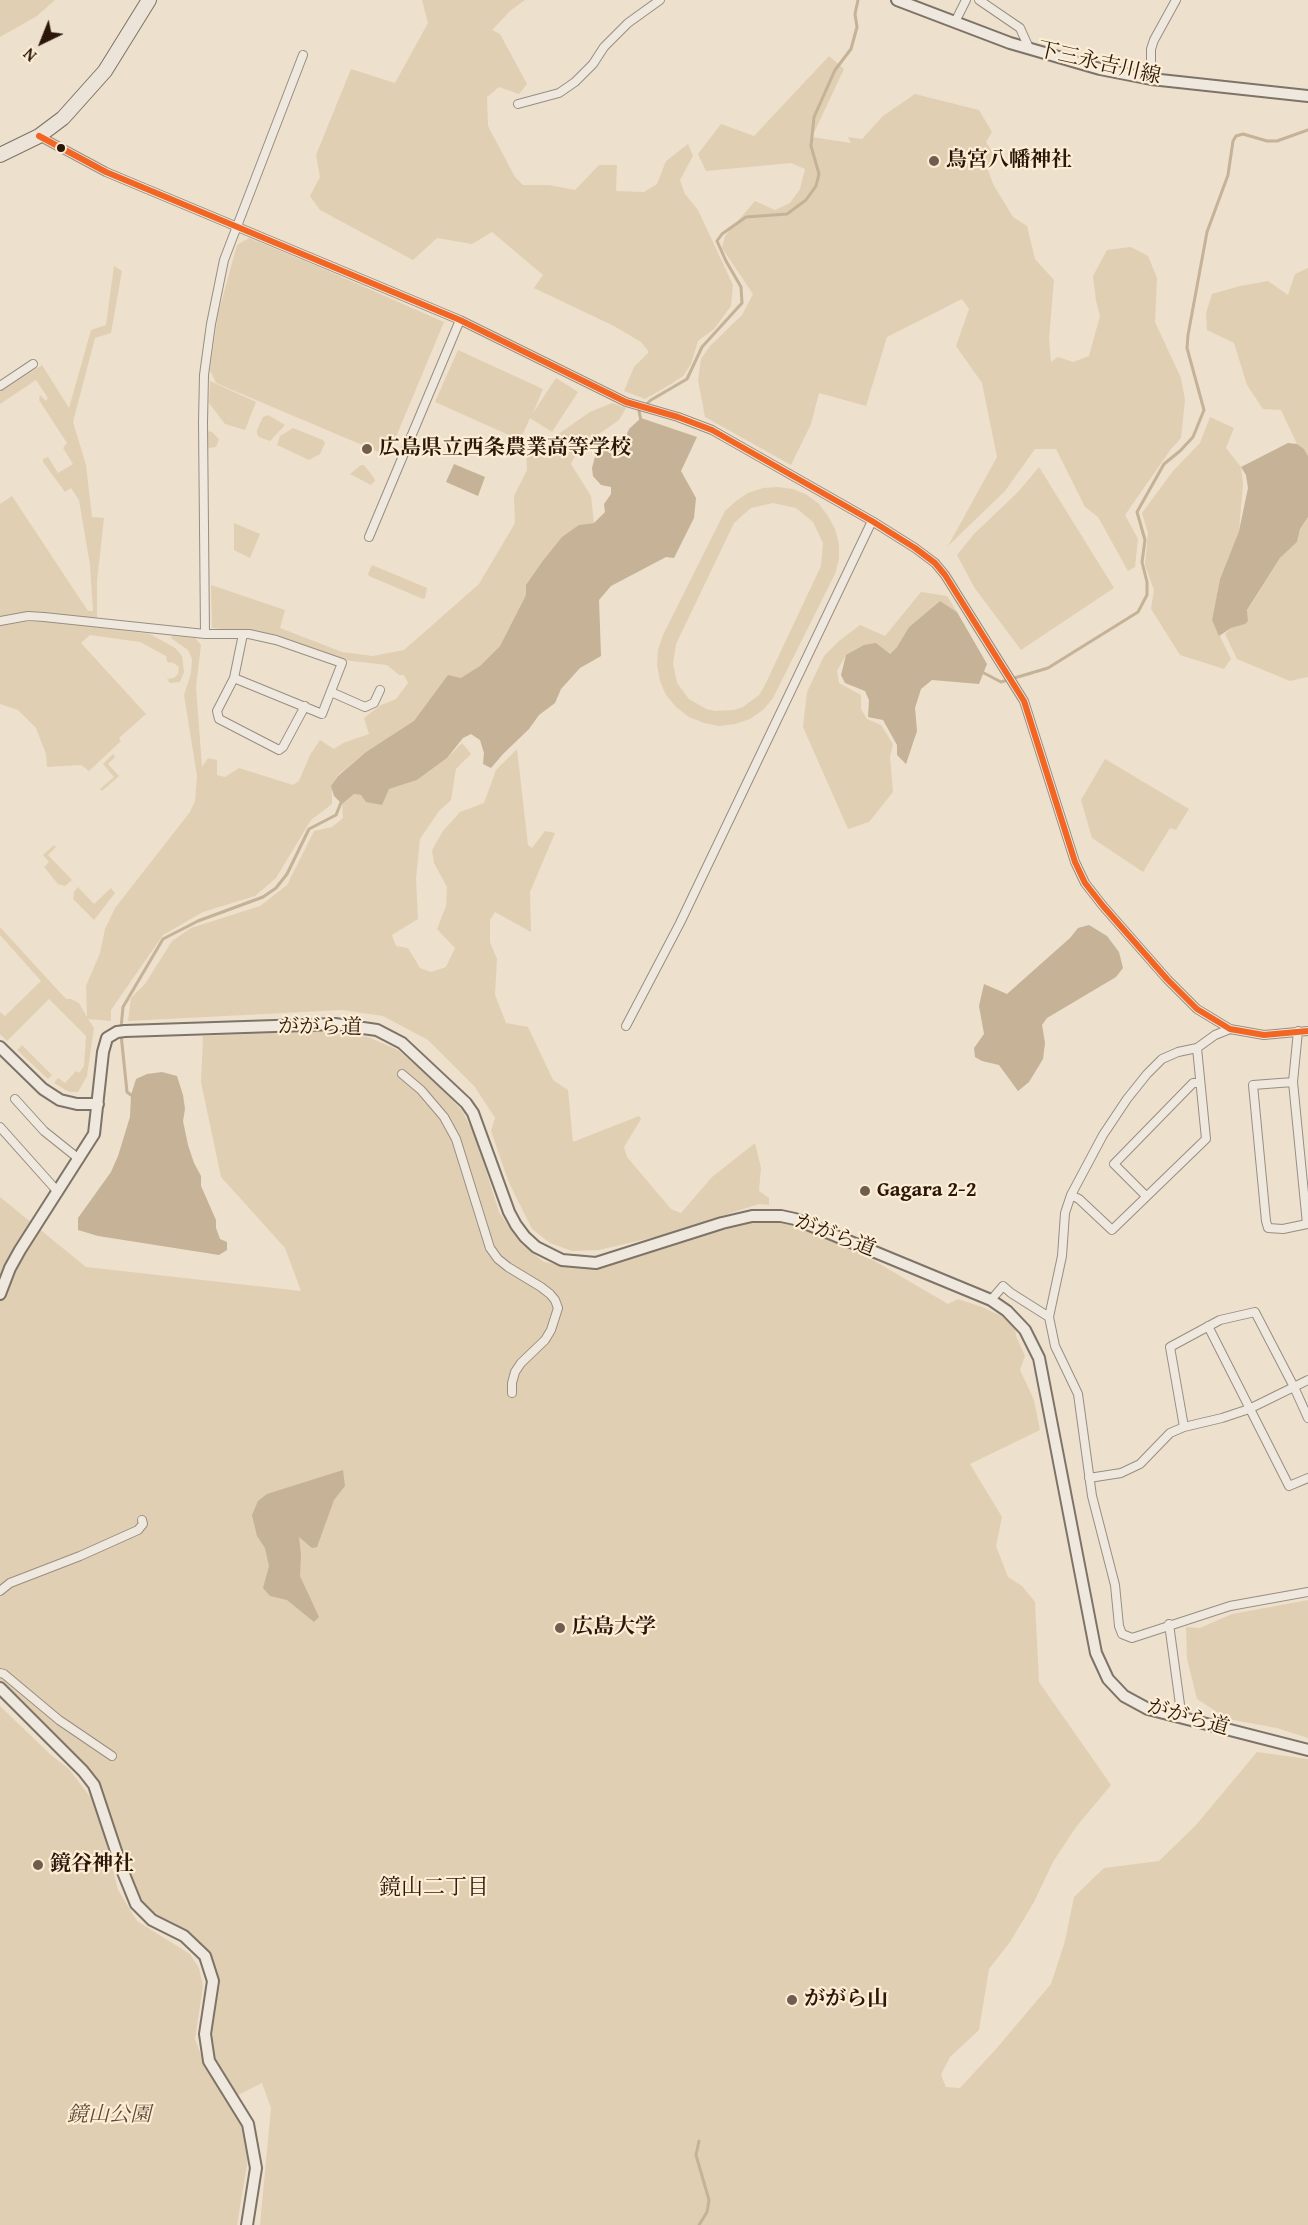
<!DOCTYPE html>
<html>
<head>
<meta charset="utf-8">
<style>
  body { margin:0 }
  #map { position:relative; width:1308px; height:2225px; overflow:hidden; background:#ede0cc; font-family:"Gentium Book Plus",serif }
  canvas { display:block }
  .north { position:absolute; left:12px; top:12px; width:60px; height:60px; -webkit-text-stroke:4px #fcedd5; paint-order:stroke; rotate:223deg; font-size:16px; font-weight:700; line-height:24px; text-align:center; color:#2c1609 }
  .north::after { content:''; display:block; margin:auto; width:21px; height:27px; background:#2c1609; clip-path:polygon(50% 0,100% 100%,50% 72%,0 100%) }
</style>
</head>
<body>
<div id="map">
<canvas width="1308" height="2225"></canvas>
<div class="north">N</div>
</div>
<script>
const context = document.querySelector('canvas').getContext('2d');
context.lineJoin = 'round';
function paint(path, color) { context.fillStyle = color; context.fill(path, 'evenodd'); }
const poly = rows => new Path2D(rows.map(r => 'M' + r).join(''));
function stroke(path, color, width, dash) { context.strokeStyle = color; context.lineWidth = width; context.lineCap = dash ? 'butt' : 'round'; context.setLineDash(dash || []); context.stroke(path); }
function drawText(font, color, halo, rows, align = 'center') {
  context.font = font + ' "Gentium Book Plus","Noto Serif JP",serif'; context.lineWidth = 4.5; context.setLineDash([]); context.textBaseline = 'middle'; context.strokeStyle = halo; context.fillStyle = color; for (const [text, x, y, turn = 0] of rows) {
    context.save(); context.translate(x, y); context.rotate((+turn || 0) * Math.PI / 180); context.textAlign = isNaN(turn) ? turn : align; if (halo) context.strokeText(text, 0, 0); context.fillText(text, 0, 0); context.restore();
  }
}
const green = poly([
  [0,0,55,0,37,16,0,37],
  [422,0,525,0,510,11,492,30,500,34,527,84,519,94,499,87,487,97,488,126,515,177,523,185,549,185,575,190,599,165,617,165,616,191,644,192,657,184,666,161,688,144,693,156,680,180,685,194,698,210,733,285,731,306,714,329,698,341,691,364,683,376,671,384,645,399,624,391,634,367,649,352,641,342,614,326,534,288,543,275,492,232,472,244,437,238,413,260,320,210,310,196,320,177,316,155,351,69,395,83,428,23],
  [829,56,844,69,812,137,851,143,848,137,862,139,883,116,915,94,979,110,992,132,986,142,996,158,987,167,993,184,1013,217,1027,226,1035,259,1054,280,1049,338,1051,362,1058,357,1073,362,1089,356,1100,316,1096,301,1093,276,1107,250,1131,247,1148,256,1157,278,1155,322,1181,378,1185,400,1181,438,1171,449,1125,515,1138,539,1135,567,1128,571,1098,517,1085,507,1056,449,1035,449,1005,491,948,546,997,457,982,383,956,346,969,309,962,299,887,337,866,406,819,393,811,424,791,465,705,417,698,380,701,359,710,346,742,315,753,294,722,248,725,236,755,201,775,210,790,203,800,189,805,169,791,163,706,171,698,154,721,124,754,136],
  [249,238,319,267,444,322,388,456,216,383,210,370,218,314,237,245],
  [114,266,122,271,111,333,95,338,73,422,86,465,92,517,104,518,97,581,97,618,28,612,0,617,0,504,12,496,88,611,93,611,90,565,79,500,71,488,65,492,43,462,43,459,48,457,58,473,73,464,63,448,67,443,39,400,40,395,46,401,48,398,36,380,0,404,0,392,42,365,69,408,91,330,106,325],
  [1308,268,1308,456,1304,449,1297,444,1281,410,1263,409,1247,385,1234,343,1207,330,1206,313,1212,294,1240,286,1268,281,1288,295,1295,274],
  [458,350,543,389,533,413,556,378,578,392,552,432,530,418,520,440,435,402],
  [210,381,256,402,245,430,225,424,209,403],
  [612,403,626,408,619,420,579,448,571,464,591,496,594,523,579,525,527,585,526,595,500,646,480,666,429,703,414,722,366,752,338,775,332,785,332,804,311,820,276,878,255,896,203,912,163,935,111,1010,111,1021,88,1019,94,1028,87,1076,78,1092,69,1092,54,1083,58,1078,65,1083,76,1071,79,1073,84,1066,86,1036,49,999,7,1041,0,1034,0,1012,5,1016,41,981,0,935,0,927,66,999,71,999,79,1003,87,1017,86,986,100,953,105,929,115,908,190,812,195,801,197,776,184,695,191,673,192,659,188,650,171,638,172,636,195,638,201,645,196,687,202,767,208,758,217,760,217,775,225,777,239,768,293,785,299,781,310,755,320,740,334,749,343,743,369,734,364,718,381,705,396,699,408,683,404,675,399,675,387,665,343,660,249,632,212,628,211,585,285,610,280,628,342,652,373,656,404,650,479,584,515,523,514,496,527,470,526,448,550,452,557,435,590,412],
  [268,415,285,425,270,441,259,437,257,434,257,430,263,417],
  [1210,417,1234,428,1226,448,1241,467,1243,484,1239,531,1220,579,1212,620,1231,659,1224,669,1180,655,1151,609,1154,590,1145,565,1148,533,1142,513,1173,471,1200,443],
  [293,428,323,440,325,443,320,454,309,460,277,445,280,436],
  [207,431,212,432,219,439,216,447,208,448],
  [361,465,364,465,374,478,375,481,371,485,350,474],
  [1039,467,1114,588,1021,650,974,587,957,555,974,534,1019,491],
  [778,487,793,489,807,495,819,504,828,516,835,529,839,544,839,559,835,574,773,698,763,710,750,719,735,724,719,726,704,723,689,717,676,707,666,695,660,681,657,665,658,650,663,635,725,511,736,501,748,493,763,488],
  [773,503,796,508,813,522,823,543,821,566,764,687,759,695,743,707,734,710,715,711,706,709,689,699,677,683,673,664,676,644,734,523,751,508],
  [1308,517,1308,677,1290,681,1237,659,1225,634,1231,628,1244,624,1248,621,1247,611,1280,558,1297,542,1300,529],
  [234,523,260,534,250,558,234,550],
  [372,565,427,588,425,598,423,599,369,576,368,574],
  [921,592,947,596,957,612,940,601,909,627,897,647,890,654,846,655,837,671,839,683,861,695,861,709,867,719,881,725,893,744,890,757,893,792,869,822,848,829,803,727,807,692,824,656,839,641,860,625,885,636],
  [24,622,55,622,150,634,175,648,182,656,184,672,180,682,170,683,167,679,174,678,178,674,179,667,174,663,167,662,166,656,140,642,90,635,81,643,146,714,119,738,121,741,89,771,81,765,47,767,46,754,36,728,18,710,0,704,0,626],
  [462,743,471,754,456,769,451,800,439,811,420,839,416,879,418,919,392,935,396,946,408,948,420,968,431,972,446,967,455,948,437,929,446,906,447,887,434,863,432,850,443,831,460,812,484,803,496,770,517,749,528,845,532,848,545,831,555,833,530,892,531,932,495,912,490,920,490,942,497,959,495,995,506,1023,528,1027,553,1080,568,1090,573,1142,639,1116,641,1119,624,1147,627,1157,671,1209,681,1213,712,1177,755,1143,761,1168,759,1191,769,1198,769,1205,759,1204,659,1236,599,1250,572,1251,550,1243,532,1229,509,1183,491,1131,495,1118,475,1087,428,1040,383,1016,342,1010,128,1021,131,998,145,984,172,941,191,928,260,906,287,885,314,831,332,827,343,818,342,804,353,794,361,795,389,789,417,780,447,758],
  [113,754,115,757,108,764,119,776,102,791,100,789,114,777,103,764],
  [1105,759,1189,809,1176,830,1170,828,1143,872,1092,838,1081,800],
  [54,845,56,847,48,855,72,880,65,886,58,884,44,867,49,862,43,855],
  [78,887,94,904,111,888,115,893,94,920,73,899,74,892],
  [320,1031,368,1037,398,1050,442,1088,463,1112,476,1139,499,1212,520,1243,544,1262,573,1268,605,1264,750,1212,808,1222,948,1304,958,1299,982,1307,1014,1322,1016,1336,1025,1356,1020,1370,1034,1400,1040,1430,970,1464,1002,1517,996,1546,1008,1577,1022,1586,1035,1602,1039,1682,1111,1785,1076,1827,1053,1862,1034,1902,1010,1942,989,1969,979,2030,950,2057,941,2075,946,2087,960,2088,996,2049,1051,1984,1065,1941,1074,1897,1104,1868,1159,1861,1196,1825,1257,1752,1308,1759,1308,2225,260,2225,271,2108,262,2083,232,2098,209,2061,213,1981,205,1956,136,1904,94,1785,0,1688,0,1197,86,1267,301,1291,285,1248,221,1177,201,1082,203,1036],
  [22,1045,52,1075,48,1079,17,1050],
  [1308,1600,1308,1738,1277,1728,1228,1719,1197,1699,1187,1659,1186,1627,1200,1628,1232,1614],
  [0,1706,51,1755,69,1769,91,1798,102,1827,118,1890,137,1921,190,1954,199,1968,203,1986,195,2039,204,2063,238,2116,249,2153,237,2225,0,2225]
]);
const water = poly([
  [641,418,697,437,681,471,696,498,694,518,674,558,666,557,611,586,599,600,601,656,580,668,561,689,555,703,539,715,529,729,503,754,491,768,483,764,484,753,480,740,471,734,463,738,447,758,417,780,389,789,382,805,366,802,361,795,354,794,342,804,334,796,331,786,338,776,366,752,414,721,448,675,461,678,480,666,500,646,526,595,526,585,542,562,562,537,579,525,594,523,605,512,604,504,611,494,611,487,601,485,593,476,592,468,596,453,602,449,622,446,629,429],
  [1288,443,1297,444,1304,449,1308,456,1308,517,1300,529,1297,542,1280,558,1247,610,1248,621,1245,624,1231,628,1219,636,1212,620,1220,579,1239,531,1248,488,1246,475,1241,467],
  [454,464,485,477,478,496,446,482],
  [940,601,957,612,987,664,979,684,932,680,921,689,915,708,917,731,906,764,897,755,897,745,883,720,868,717,869,700,865,691,845,683,841,675,846,655,864,645,876,643,890,654,897,647,909,627],
  [1089,925,1107,936,1119,952,1123,968,1116,977,1047,1018,1042,1025,1045,1043,1043,1059,1029,1082,1018,1091,999,1065,982,1061,975,1057,974,1048,984,1034,979,1006,984,984,1007,994,1070,938,1078,928],
  [162,1072,177,1076,183,1095,185,1109,183,1121,188,1145,194,1163,201,1176,201,1186,216,1220,216,1228,220,1239,227,1242,227,1250,219,1255,98,1236,78,1230,78,1218,111,1172,118,1156,130,1117,131,1095,136,1079,147,1074],
  [343,1470,345,1486,334,1500,317,1547,312,1548,299,1537,301,1555,300,1576,319,1617,314,1622,287,1600,270,1596,263,1588,269,1566,265,1548,257,1536,252,1515,258,1501,267,1494]
]);
const stream = poly([
  [641,421,639,411,651,400,687,379,702,347,742,303,741,287,726,261,717,241,722,234,746,217,787,214,806,200,816,186,819,174,811,146,814,117,835,70,851,49,857,27,855,14,858,0],
  [982,672,1001,682,1048,668,1138,612,1147,595,1147,582,1142,562,1145,540,1137,512,1164,464,1180,451,1193,437,1204,410,1187,348,1188,335,1207,232,1228,175,1233,141,1236,136,1243,134,1267,141,1277,141,1308,130],
  [121,1028,123,1007,163,939,198,921,263,897,276,888,287,874,309,829,336,815,342,800],
  [121,1034,127,1092,131,1095],
  [699,2225,707,2212,709,2200,696,2155,699,2141]
]);
const street = poly([
  [979,0,1020,28,1029,48],
  [955,22,966,0],
  [1151,79,1151,49,1154,40,1176,0],
  [518,104,559,93,575,82,593,64,604,47,628,23,660,0],
  [39,136,106,172,460,320,626,402,678,417,712,430,872,521,915,548,935,563,945,575,1024,701,1075,862,1085,883,1103,906,1167,979,1197,1009,1230,1029,1264,1035,1308,1031],
  [0,386,33,364],
  [369,537,460,320],
  [0,621,28,616,44,617,205,634,249,634,276,640,342,663,322,714,234,678],
  [205,634,203,422,204,375,211,324,224,260,303,55],
  [243,634,234,678,217,711,219,719,279,750,283,747,305,706],
  [331,692,365,707,374,703,380,690],
  [626,1026,680,923,872,521],
  [1230,1029,1215,1035,1197,1048,1178,1052,1162,1059,1147,1074,1127,1099,1103,1135,1071,1195,1065,1213,1062,1256,1049,1317,1055,1346,1078,1394,1092,1496,1115,1585,1119,1626,1122,1634,1132,1638,1230,1606,1308,1592],
  [402,1074,421,1090,444,1117,456,1139,490,1248,498,1259,508,1267,541,1287,550,1294,555,1300,558,1308,551,1330,545,1340,521,1363,515,1372,512,1383,512,1393],
  [1293,1082,1253,1085,1266,1221,1268,1228,1283,1229,1307,1224,1293,1082,1298,1031],
  [15,1099,44,1131,79,1159],
  [0,1127,58,1192],
  [1071,1195,1079,1199,1112,1230,1206,1139,1197,1048],
  [1146,1196,1114,1164,1193,1083,1200,1083],
  [991,1300,1003,1286,1011,1293,1049,1317],
  [1208,1326,1289,1486,1308,1478],
  [1184,1427,1170,1347,1220,1320,1255,1312,1294,1387,1308,1418],
  [1089,1478,1121,1473,1140,1464,1170,1433,1184,1427,1222,1418,1249,1409,1308,1380],
  [0,1591,10,1583,80,1556,138,1530,143,1524,142,1520],
  [1169,1624,1181,1712,1179,1718],
  [0,1673,4,1674,59,1720,112,1756]
]);
const secondary = poly([
  [897,0,1010,43,1100,69,1151,79,1308,96],
  [0,1047,43,1089,60,1100,77,1104,98,1104],
  [0,1294,10,1268,20,1250,94,1134,103,1052,107,1038,117,1032,125,1031,335,1024,377,1030,402,1043,466,1103,473,1113,509,1212,516,1225,525,1237,536,1247,562,1260,596,1263,722,1223,752,1216,781,1216,795,1219,991,1300,1007,1311,1025,1330,1039,1358,1096,1653,1108,1679,1124,1696,1148,1709,1308,1750],
  [0,1688,83,1771,94,1785,123,1872,136,1904,152,1920,184,1936,205,1956,213,1981,205,2034,209,2061,248,2124,256,2168,247,2225]
]);
const highway = poly([
  [0,155,39,136,63,118,105,71,149,0]
]);
const bus1 = poly([
  [39,136,106,172,460,320,626,402,678,417,712,430,872,521,915,548,935,563,945,575,1024,701,1075,862,1085,883,1103,906,1167,979,1197,1009,1230,1029,1264,1035,1308,1031]
]);
const markers = [
  [61,148,5,"#2c1609"],
  [934,161,6,"#705d4d"],
  [367,449,6,"#705d4d"],
  [865,1191,6,"#705d4d"],
  [560,1628,6,"#705d4d"],
  [38,1865,6,"#705d4d"],
  [792,2000,6,"#705d4d"]
];
const streetNames = [
  ["下三永吉川線",1099,64,13],
  ["ががら道",320,1028,1],
  ["ががら道",835,1236,21],
  ["ががら道",1188,1718,16]
];
const poiNames = [
  ["鳥宮八幡神社",946,161],
  ["広島県立西条農業高等学校",379,449],
  ["Gagara 2-2",877,1191],
  ["広島大学",572,1628],
  ["鏡谷神社",50,1865],
  ["ががら山",804,2000]
];
const parkNames = [
  ["鏡山公園",109,2116]
];
const neighbourhoodNames = [
  ["鏡山二丁目",434,1888]
];
paint(green, '#e1cfb3');
paint(water, '#c5b297');
stroke(stream, '#c5b297', 3);
stroke(street, '#988e81', 10);
stroke(secondary, '#7d7367', 14);
stroke(highway, '#7d7367', 16);
stroke(street, '#efe8df', 8);
stroke(secondary, '#efe8df', 10);
stroke(highway, '#ece4d9', 14);
stroke(bus1, '#f26522', 6);
for (const [x, y, r, color] of markers) { const dot = new Path2D(); dot.arc(x, y, r, 0, 2 * Math.PI); context.fillStyle = color; context.fill(dot); stroke(dot, '#fcedd5', 2); }
drawText('21px', '#2c1609', '#fcedd5', streetNames);
drawText('bold 21px', '#2c1609', '#fcedd5', poiNames, 'left');
drawText('italic 21px', '#5f4936', '#fcedd5', parkNames);
drawText('22px', '#2c1609', '#fcedd5', neighbourhoodNames);
</script>
</body>
</html>
